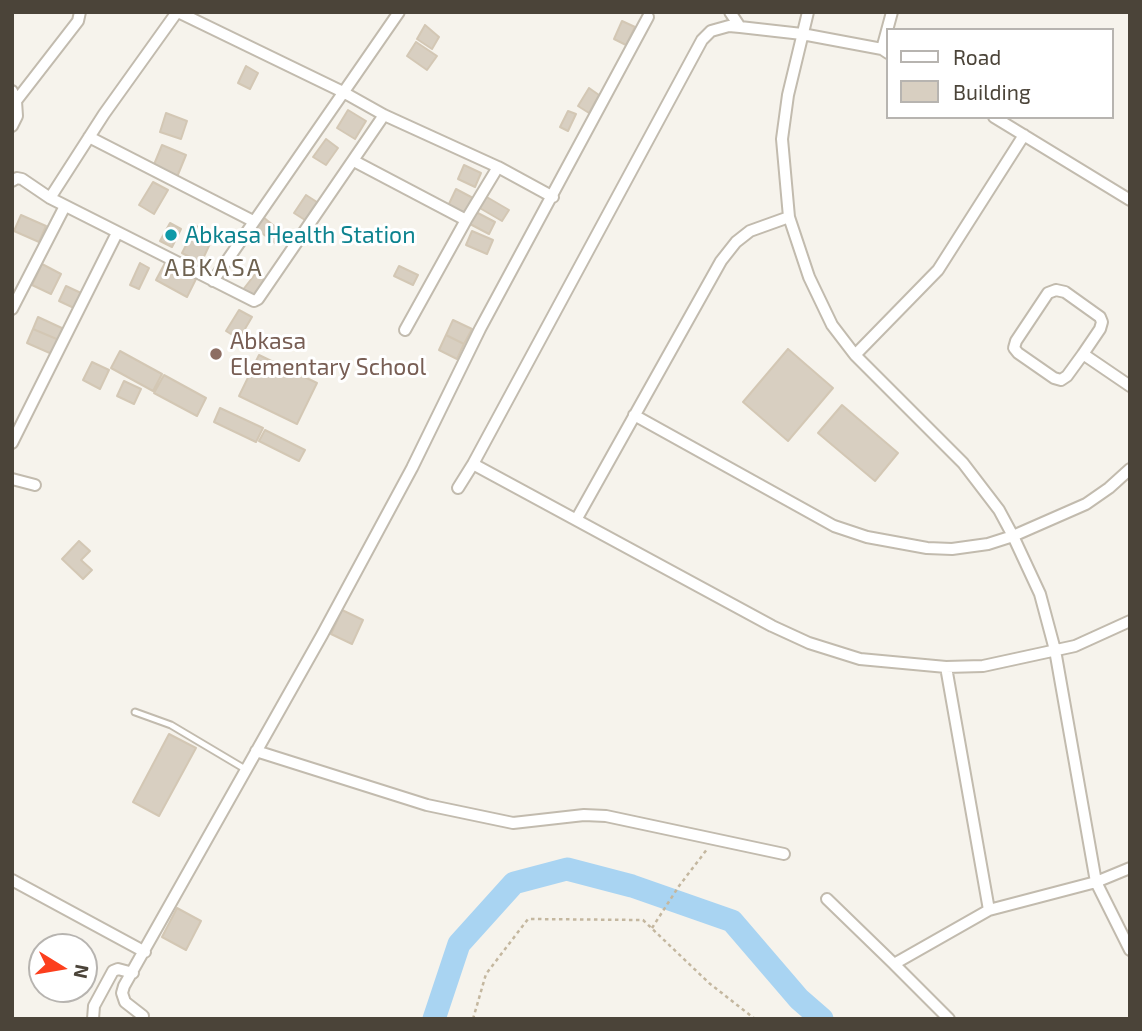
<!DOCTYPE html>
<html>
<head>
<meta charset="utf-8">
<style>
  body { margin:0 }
  #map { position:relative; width:1142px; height:1031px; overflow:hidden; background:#f6f3ec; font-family:"Exo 2",sans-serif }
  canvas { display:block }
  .frame { position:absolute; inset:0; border:14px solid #4b4439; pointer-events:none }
  .legend { position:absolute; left:886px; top:28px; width:228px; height:91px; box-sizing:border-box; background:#fff; border:2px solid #b7b4b0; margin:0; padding:9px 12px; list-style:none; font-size:21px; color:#4b4439 }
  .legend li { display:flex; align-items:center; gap:14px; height:35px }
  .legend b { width:35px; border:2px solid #b7b4b0 }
  .north { position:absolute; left:28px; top:933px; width:70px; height:70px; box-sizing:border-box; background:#fff; border:2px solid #b7b4b0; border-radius:50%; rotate:101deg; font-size:19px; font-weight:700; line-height:28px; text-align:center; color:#4b4439 }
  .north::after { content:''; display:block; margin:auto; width:24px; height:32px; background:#fc3f1d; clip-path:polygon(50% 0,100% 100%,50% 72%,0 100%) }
</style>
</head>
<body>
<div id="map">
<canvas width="1142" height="1031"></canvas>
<div class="frame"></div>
<ul class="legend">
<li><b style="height:9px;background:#fff"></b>Road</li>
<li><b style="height:19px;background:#d8cfc1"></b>Building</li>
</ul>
<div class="north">N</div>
</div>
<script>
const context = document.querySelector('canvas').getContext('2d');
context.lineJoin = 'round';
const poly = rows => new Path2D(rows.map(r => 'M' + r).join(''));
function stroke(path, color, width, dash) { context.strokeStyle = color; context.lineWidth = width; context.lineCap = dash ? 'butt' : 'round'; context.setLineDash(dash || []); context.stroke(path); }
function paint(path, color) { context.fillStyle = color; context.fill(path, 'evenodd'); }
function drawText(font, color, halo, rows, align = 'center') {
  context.font = font + ' "Exo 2",sans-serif'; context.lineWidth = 6; context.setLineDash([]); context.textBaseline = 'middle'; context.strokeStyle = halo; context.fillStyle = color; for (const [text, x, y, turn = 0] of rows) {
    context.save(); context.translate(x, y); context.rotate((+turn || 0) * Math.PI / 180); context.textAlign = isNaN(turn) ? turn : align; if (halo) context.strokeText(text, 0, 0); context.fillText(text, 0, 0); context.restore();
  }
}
const river = poly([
  [434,1019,459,944,514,883,567,869,632,886,732,921,799,999,822,1019]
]);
const building = poly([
  [622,21,635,27,626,45,614,39,622,21],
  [425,25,439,37,432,49,417,39,425,25],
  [416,42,437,56,427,70,407,56,416,42],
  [246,66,258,73,250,89,238,83,246,66],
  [589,88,599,95,589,113,578,106,589,88],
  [348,110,366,121,355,139,337,128,348,110],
  [568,111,576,114,568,131,560,127,568,111],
  [166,113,187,121,181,139,160,132,166,113],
  [326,139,338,148,326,165,313,157,326,139],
  [162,145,186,155,177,177,153,167,162,145],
  [464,165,481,173,475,187,458,179,464,165],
  [153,182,168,190,154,214,139,205,153,182],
  [456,189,473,198,464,215,448,206,456,189],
  [306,195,320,204,308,222,294,213,306,195],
  [485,196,509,210,502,221,478,207,485,196],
  [476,212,495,222,489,234,470,224,476,212],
  [21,215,46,226,39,242,14,231,21,215],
  [263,217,283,233,275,243,255,228,263,217],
  [170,223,181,229,172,247,160,241,170,223],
  [196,226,214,235,201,263,182,253,196,226],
  [472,231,493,240,487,254,466,245,472,231],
  [140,263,149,268,139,289,130,285,140,263],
  [165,263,196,279,187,297,156,280,165,263],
  [42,264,61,274,51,294,32,285,42,264],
  [399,266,418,275,413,285,394,276,399,266],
  [256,273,266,281,252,299,242,291,256,273],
  [66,286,81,293,74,308,59,301,66,286],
  [239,310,252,317,239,339,226,331,239,310],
  [38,317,64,329,59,340,33,329,38,317],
  [453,320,472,329,464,344,446,335,453,320],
  [33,329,59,340,52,354,27,343,33,329],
  [446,335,464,344,457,359,439,350,446,335],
  [788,349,833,388,788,441,743,402,788,349],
  [120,351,162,374,153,391,111,368,120,351],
  [259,355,317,383,297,424,239,396,259,355],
  [92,362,109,370,100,389,83,380,92,362],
  [164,375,206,398,197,416,154,393,164,375],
  [124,381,141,389,134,404,117,396,124,381],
  [842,405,898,453,875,481,818,433,842,405],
  [220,408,263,428,256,442,214,422,220,408],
  [265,430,305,450,299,461,259,441,265,430],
  [79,541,90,551,81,560,92,570,83,579,62,559,79,541],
  [342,610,363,620,352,644,331,634,342,610],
  [169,734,196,748,159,816,133,802,169,734],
  [177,908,201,921,186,950,162,937,177,908]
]);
const path = poly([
  [652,928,679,886,708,848],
  [473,1019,486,974,528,919,643,920,709,983,755,1019]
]);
const service = poly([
  [135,712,171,725,245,769]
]);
const minor = poly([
  [178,12,343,92,384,115,498,167,553,197],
  [730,12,740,27],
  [808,12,788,95,782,139,789,217,809,277,832,325,855,355,963,463,999,510,1013,536,1040,594,1055,650,1096,882,1130,950],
  [882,49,892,12],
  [12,91,16,101,17,116,12,126],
  [16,101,78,21,80,12],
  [994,117,1130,200],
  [89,137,253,221],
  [354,161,466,220],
  [12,181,17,178,22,179,50,198,254,301,258,299,384,115],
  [50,198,104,114,177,12],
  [213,281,399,12],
  [1056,290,1065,292,1100,317,1102,322,1100,329,1083,354,1067,376,1061,380,1054,378,1018,353,1014,348,1016,341,1048,293,1056,290],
  [12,309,65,206],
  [405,330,466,220,498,167],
  [1083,354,1130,386],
  [855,355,938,270,1024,135],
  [634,415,834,526,867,537,927,548,952,549,988,544,1013,536,1086,504,1109,488,1130,469],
  [12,443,117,233],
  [473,464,772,626,809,643,860,659,946,667,983,666,1075,646,1130,621],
  [12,479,35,485],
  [458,488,473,464,702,40,711,31,729,26,740,27,802,34,882,49,888,53],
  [576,520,721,261,736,242,750,231,789,217],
  [946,667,989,910],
  [256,751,427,805,513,823,584,815,606,816,784,854],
  [12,880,145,952],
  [827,899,894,964],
  [143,1016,125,1002,122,993,124,986,322,635,412,468,480,329,648,17],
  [93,1019,94,1006,113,971,118,969,133,973],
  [949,1019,894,964,989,910,1096,882,1130,868]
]);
const markers = [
  [171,235,7,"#0f9aa8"],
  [216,354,7,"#8d6e63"]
];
const cultureNames = [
  ["Abkasa Health Station",185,235]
];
const educationNames = [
  ["Abkasa",230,341],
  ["Elementary School",230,367]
];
const neighbourhoodNames = [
  ["ABKASA",214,268]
];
stroke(river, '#a9d4f2', 23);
paint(building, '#d8cfc1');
stroke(building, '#d3c7b4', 2);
stroke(service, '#c2bbae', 9);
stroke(minor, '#c2bbae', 14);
stroke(path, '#c4b79f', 2.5, [3.5, 3.5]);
stroke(service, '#fff', 5);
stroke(minor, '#fff', 10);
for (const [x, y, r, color] of markers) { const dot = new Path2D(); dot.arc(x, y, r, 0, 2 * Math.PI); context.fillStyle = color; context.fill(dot); stroke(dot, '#fff', 2.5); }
drawText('23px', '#0d838f', '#fff', cultureNames, 'left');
drawText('23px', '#785e54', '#fff', educationNames, 'left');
context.letterSpacing = '2px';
drawText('24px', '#6e6250', '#fff', neighbourhoodNames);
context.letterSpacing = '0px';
</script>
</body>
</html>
